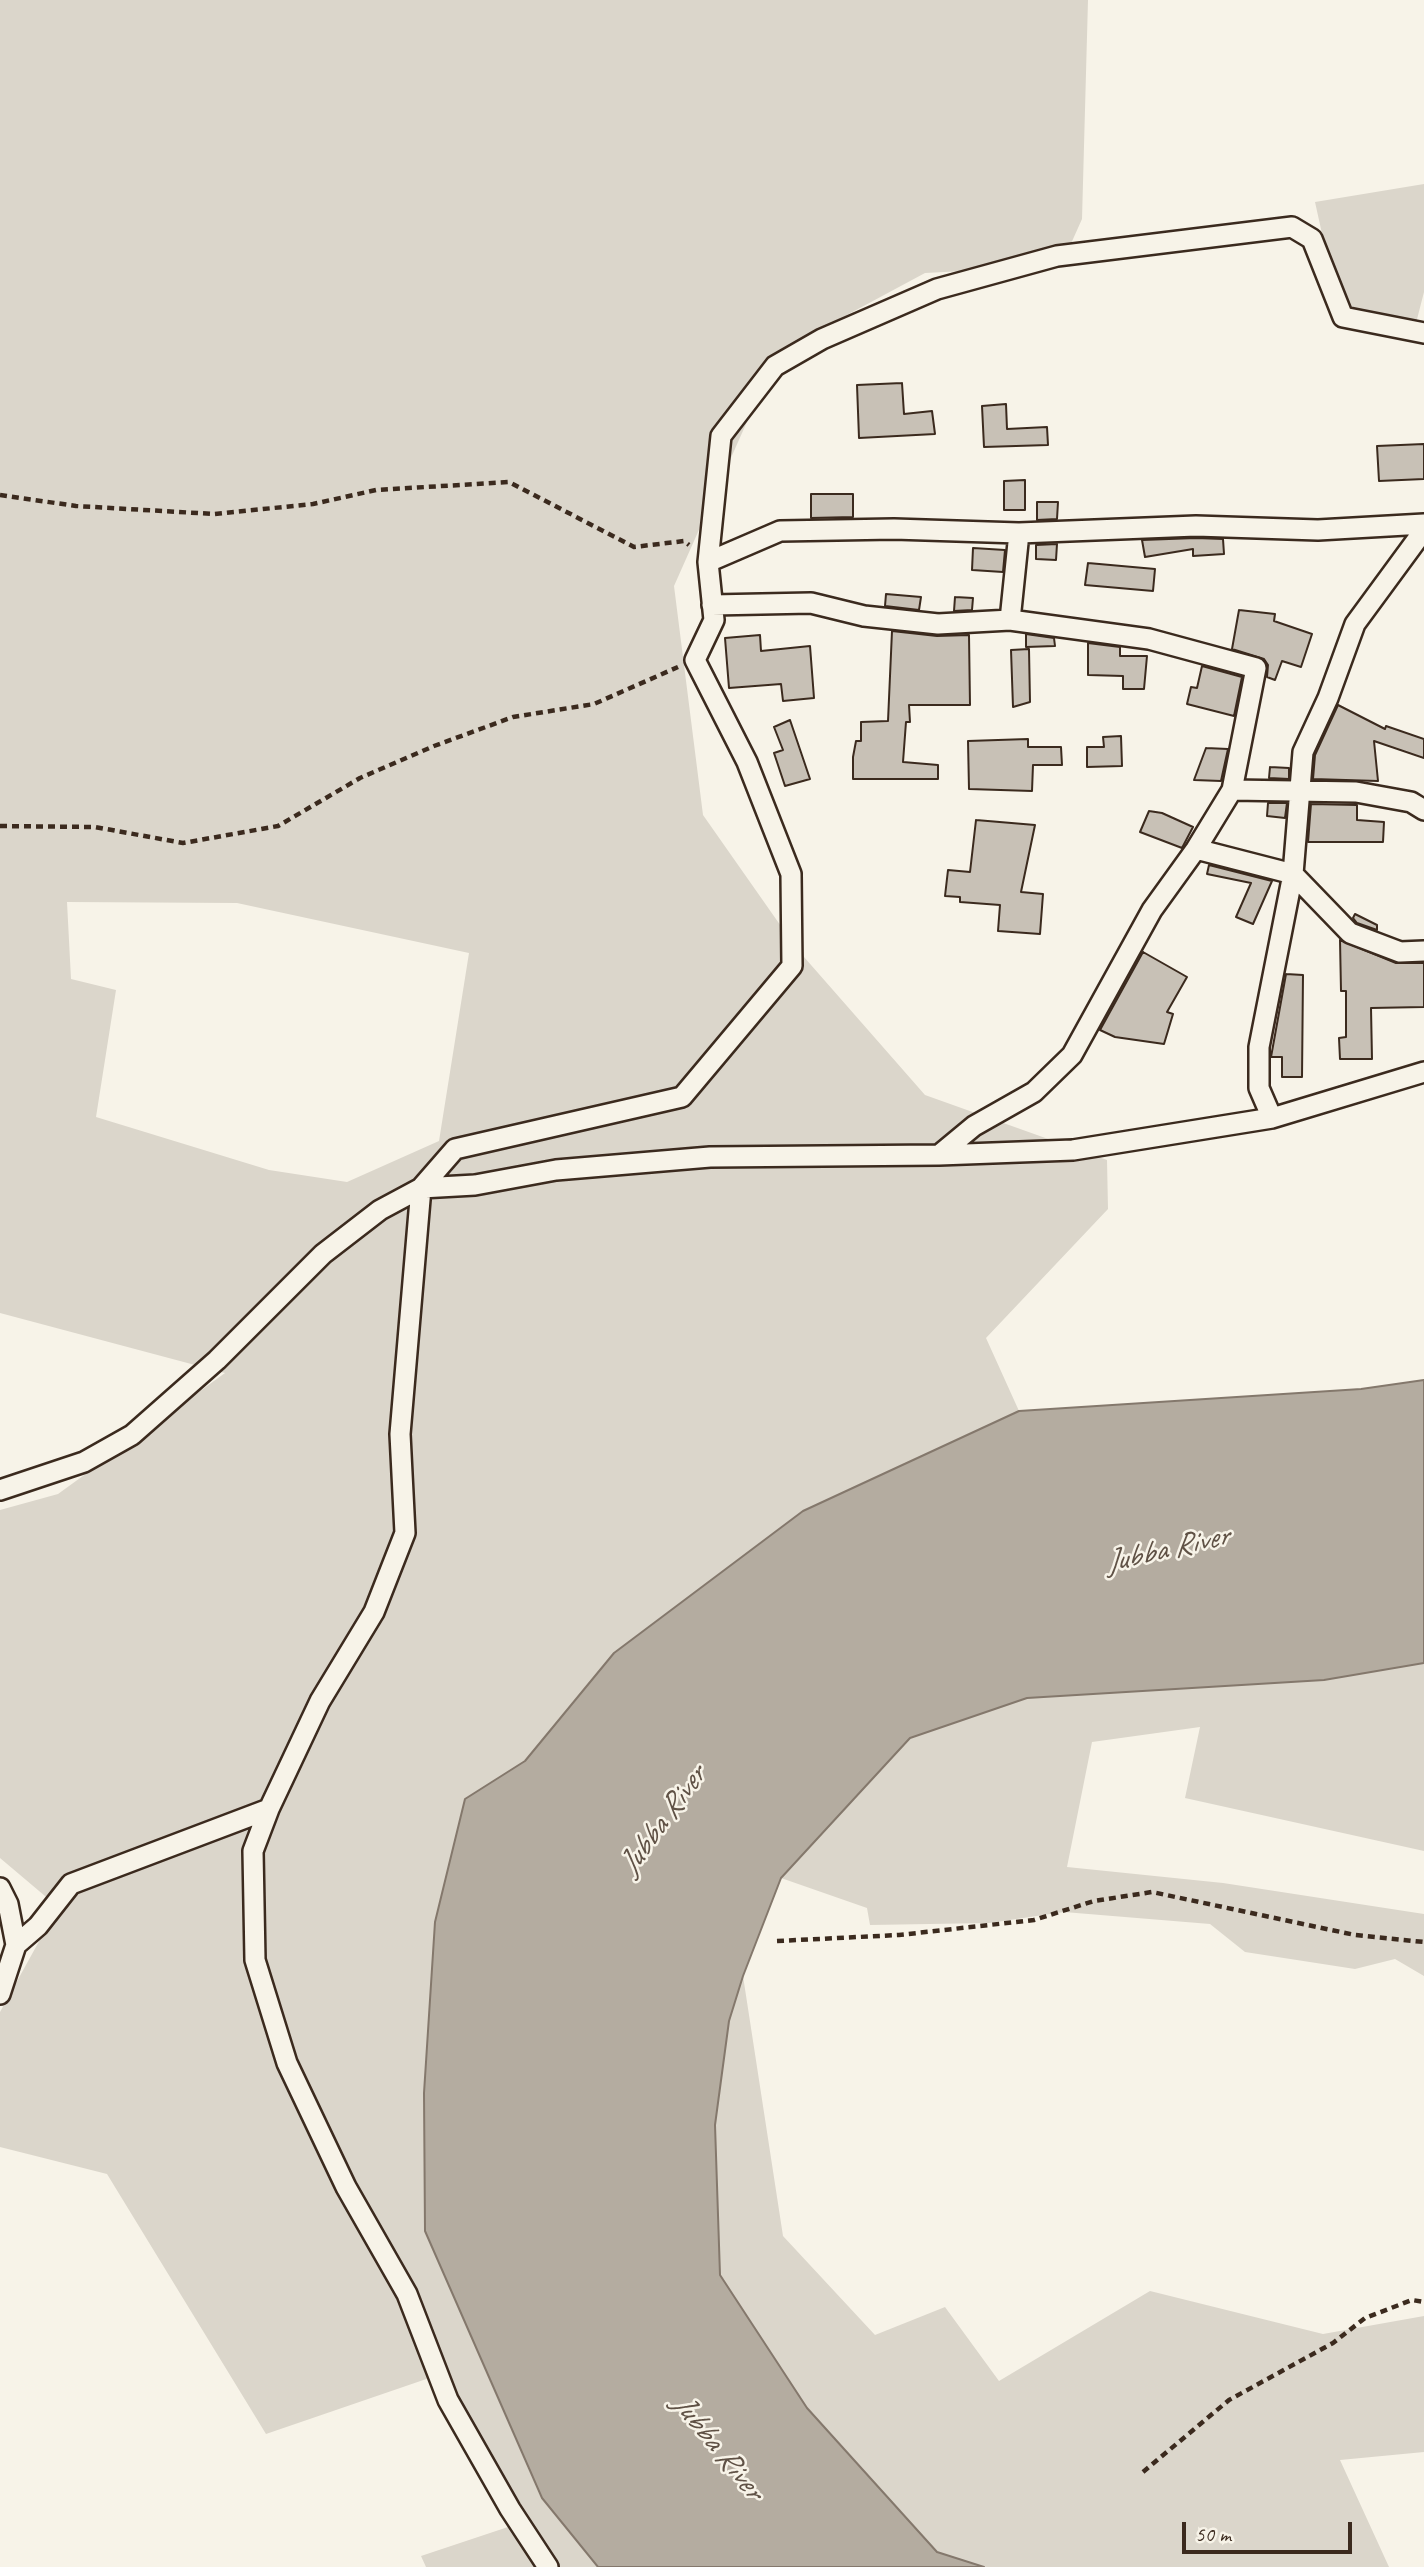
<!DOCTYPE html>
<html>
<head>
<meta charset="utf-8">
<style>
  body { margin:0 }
  #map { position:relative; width:1424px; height:2567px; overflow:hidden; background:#f7f3e8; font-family:Caveat,sans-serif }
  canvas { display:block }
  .scale { position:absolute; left:1182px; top:2522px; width:170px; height:32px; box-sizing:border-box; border:4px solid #3b2a1e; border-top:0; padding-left:9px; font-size:21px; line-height:24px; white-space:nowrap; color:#3b2a1e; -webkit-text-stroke:5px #f7f3e8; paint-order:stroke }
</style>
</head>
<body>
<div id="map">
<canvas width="1424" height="2567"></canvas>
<div class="scale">50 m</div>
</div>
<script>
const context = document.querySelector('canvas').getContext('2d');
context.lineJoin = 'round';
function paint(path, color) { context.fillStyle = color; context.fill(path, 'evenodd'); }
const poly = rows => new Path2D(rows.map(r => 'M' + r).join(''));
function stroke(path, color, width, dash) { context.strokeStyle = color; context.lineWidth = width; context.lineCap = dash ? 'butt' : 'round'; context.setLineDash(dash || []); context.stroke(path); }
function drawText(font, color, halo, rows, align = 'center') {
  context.font = font + ' Caveat,sans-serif'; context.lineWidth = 5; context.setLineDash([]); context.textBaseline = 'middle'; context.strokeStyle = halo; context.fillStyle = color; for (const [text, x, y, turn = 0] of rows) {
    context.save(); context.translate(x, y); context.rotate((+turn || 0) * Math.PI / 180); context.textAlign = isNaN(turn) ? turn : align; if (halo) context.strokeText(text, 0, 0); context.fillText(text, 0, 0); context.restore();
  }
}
const green = poly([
  [0,0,1088,0,1082,219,1061,266,925,273,778,352,674,586,703,815,797,949,925,1095,1107,1160,1108,1209,986,1338,1019,1411,803,1511,614,1653,525,1761,465,1799,435,1922,424,2093,425,2231,541,2498,598,2567,426,2567,421,2556,517,2524,438,2375,266,2434,107,2174,0,2147,0,2012,58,1907,0,1858,0,1510,58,1494,225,1373,0,1313],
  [67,902,237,903,469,953,439,1141,347,1182,269,1170,96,1117,116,990,71,979],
  [1424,184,1424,292,1415,327,1340,315,1315,202],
  [1424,1663,1424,1851,1185,1798,1200,1727,1092,1742,1067,1867,1223,1883,1424,1914,1424,1976,1395,1959,1355,1969,1245,1952,1210,1924,1064,1912,989,1923,870,1925,867,1908,781,1878,910,1738,1027,1698,1324,1680],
  [743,1976,783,2236,875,2335,945,2307,999,2381,1150,2291,1323,2334,1424,2316,1424,2452,1340,2460,1389,2567,985,2567,937,2552,807,2408,720,2275,715,2125,729,2021]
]);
const water = poly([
  [1424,1380,1424,1663,1324,1680,1027,1698,910,1738,781,1878,743,1976,729,2021,715,2125,720,2275,807,2408,937,2552,984,2567,598,2567,542,2498,425,2231,424,2093,435,1922,465,1799,525,1761,614,1653,803,1511,1019,1411,1361,1389,1424,1380]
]);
const building = poly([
  [902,383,904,414,932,411,935,434,859,438,857,385,902,383],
  [1006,404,1007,429,1047,427,1048,445,984,447,982,406,1006,404],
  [1424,444,1424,479,1379,481,1377,446,1424,444],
  [1025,480,1025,510,1004,510,1004,481,1025,480],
  [811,494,853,494,853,517,811,518,811,494],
  [1037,502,1058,502,1057,519,1037,520,1037,502],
  [1196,538,1223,539,1224,554,1193,556,1193,549,1145,557,1142,540,1196,538],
  [1057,544,1056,560,1036,559,1036,545,1057,544],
  [973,548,1005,550,1003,572,972,570,973,548],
  [1088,563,1155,569,1153,591,1085,585,1088,563],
  [886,594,921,597,919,610,885,606,886,594],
  [955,597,973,598,972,610,954,611,955,597],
  [1239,610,1275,614,1274,621,1312,634,1301,667,1282,661,1275,680,1267,677,1268,665,1264,659,1232,649,1239,610],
  [892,631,937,636,969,635,970,705,909,705,910,722,906,722,903,762,938,765,938,779,853,779,853,757,856,741,861,741,861,722,888,721,892,631],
  [1026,634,1054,638,1055,646,1026,647,1026,634],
  [760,635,761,651,810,646,814,698,783,701,781,684,729,688,725,638,760,635],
  [1088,643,1120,647,1120,656,1147,656,1144,689,1123,689,1123,676,1088,675,1088,643],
  [1029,649,1030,702,1013,707,1011,650,1029,649],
  [1202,666,1242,677,1234,716,1187,704,1191,687,1197,688,1202,666],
  [1338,705,1385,729,1386,726,1424,739,1424,758,1374,741,1378,781,1313,779,1315,755,1338,705],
  [790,720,810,779,785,786,774,753,783,750,774,727,790,720],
  [1121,736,1122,766,1087,767,1087,747,1104,747,1103,737,1121,736],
  [1028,739,1028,747,1061,747,1062,765,1033,765,1032,791,969,789,968,741,1028,739],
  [1206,748,1228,749,1221,781,1194,780,1206,748],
  [1270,767,1289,768,1289,779,1269,778,1270,767],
  [1268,803,1287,803,1285,818,1267,816,1268,803],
  [1311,804,1357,805,1357,820,1384,822,1383,842,1308,842,1311,804],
  [1149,811,1162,813,1193,827,1182,848,1140,832,1149,811],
  [976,820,1035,825,1021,892,1043,894,1040,934,998,931,1000,905,960,902,960,897,945,896,948,870,970,872,976,820],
  [1209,865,1272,881,1253,924,1236,917,1251,883,1207,874,1209,865],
  [1355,914,1377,925,1377,930,1357,923,1353,918,1355,914],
  [1340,940,1396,963,1424,963,1424,1007,1371,1008,1372,1059,1340,1059,1339,1038,1346,1037,1346,991,1341,991,1340,940],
  [1143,952,1187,977,1167,1012,1173,1014,1164,1044,1115,1037,1100,1030,1143,952],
  [1286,974,1303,975,1302,1077,1282,1077,1282,1057,1271,1057,1286,974]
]);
const path = poly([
  [0,495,76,506,214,514,313,504,376,490,509,482,634,547,684,541,689,545],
  [0,826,95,827,183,843,278,826,360,778,434,746,513,717,594,704,678,667],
  [777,1941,899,1935,1034,1920,1094,1901,1152,1892,1355,1935,1424,1942],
  [1143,2472,1229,2400,1333,2343,1365,2318,1412,2300,1424,2302]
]);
const minor = poly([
  [708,562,780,531,894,529,1019,533],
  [712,605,811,603,864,616,938,624,1010,620],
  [1232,790,1356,792,1411,802,1424,810],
  [1196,849,1293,874,1350,933,1400,952,1424,951],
  [1272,1118,1259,1088,1259,1047,1293,874,1303,752,1328,698,1355,624,1424,530],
  [939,1155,1073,1150,1272,1118,1424,1072],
  [0,1490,84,1462,132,1435,217,1360,323,1254,380,1210,421,1188,475,1185,556,1170,710,1157,939,1155,974,1126,1034,1092,1072,1055,1152,910,1196,849,1232,790,1256,668,1149,639,1010,620,1019,533,1196,526,1318,530,1424,524],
  [0,1888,8,1904,16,1945,0,1994],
  [16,1945,38,1926,71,1884,269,1809],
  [548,2567,510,2509,448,2400,407,2294,346,2187,287,2063,255,1960,253,1851,269,1809,320,1701,374,1612,405,1533,400,1434,421,1188,455,1149,682,1097,792,966,791,874,747,762,695,660,714,620,708,562,721,436,775,366,822,339,937,289,1057,256,1292,227,1312,239,1343,317,1424,333]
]);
const waterNames = [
  ["Jubba River",1167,1550,-13],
  ["Jubba River",663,1821,-54],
  ["Jubba River",717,2447,51]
];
paint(green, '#dbd6cb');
paint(water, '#b4aca0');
stroke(water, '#84786c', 2);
paint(building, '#c8c1b6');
stroke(building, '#3b2a1e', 2);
stroke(minor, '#3b2a1e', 24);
stroke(path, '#3b2a1e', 4.5, [7, 5]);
stroke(minor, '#f7f3e8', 19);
drawText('italic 32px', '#5f5145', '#f7f3e8', waterNames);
</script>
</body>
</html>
